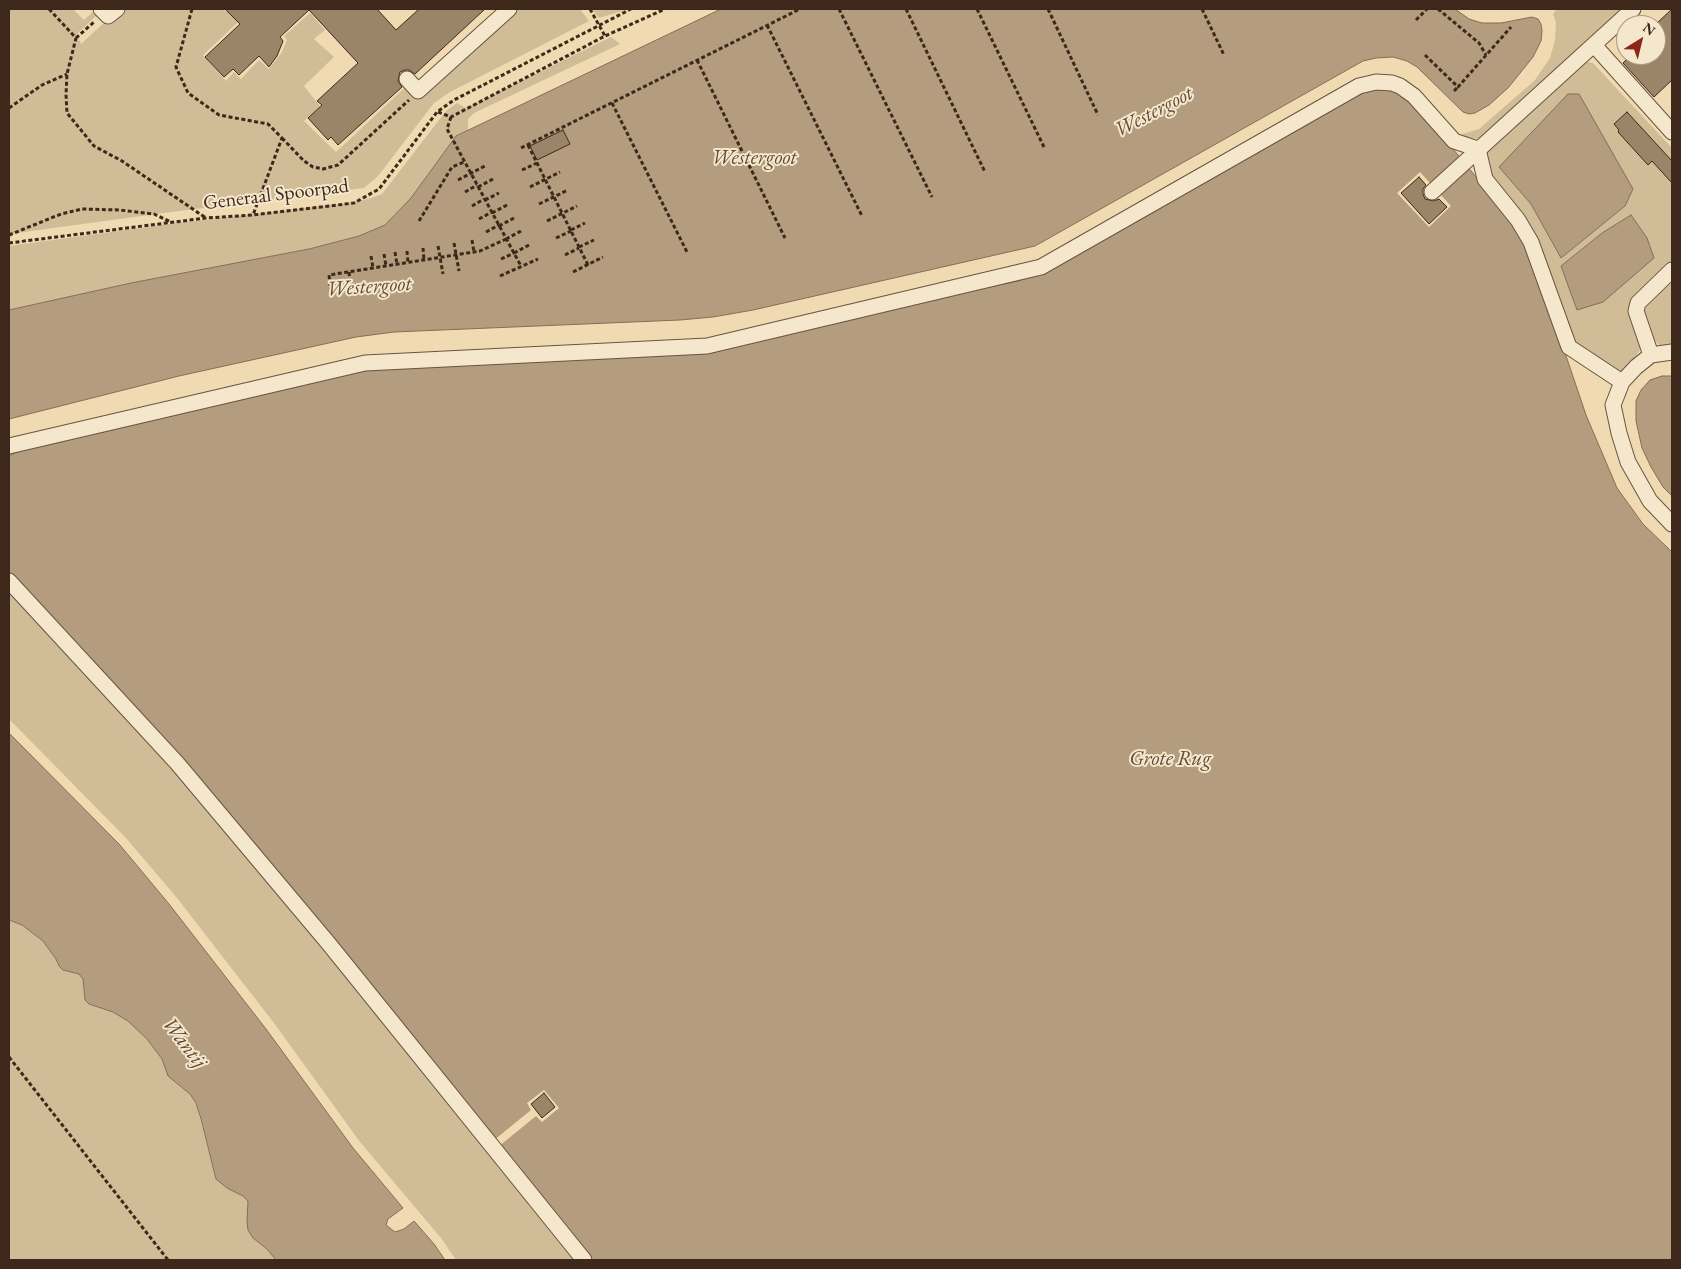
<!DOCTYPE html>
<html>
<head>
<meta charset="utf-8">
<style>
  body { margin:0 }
  #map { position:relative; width:1681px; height:1269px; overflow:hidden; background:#efdab1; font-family:"EB Garamond",serif }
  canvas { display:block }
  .frame { position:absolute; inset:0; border:10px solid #3e281b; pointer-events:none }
  .north { position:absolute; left:1616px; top:15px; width:50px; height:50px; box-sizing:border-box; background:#f5e7cc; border:1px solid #ac9b85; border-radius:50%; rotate:36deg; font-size:14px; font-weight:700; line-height:20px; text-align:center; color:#3e281b }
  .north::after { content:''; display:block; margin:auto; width:18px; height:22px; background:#8f2418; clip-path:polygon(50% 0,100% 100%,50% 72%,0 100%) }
</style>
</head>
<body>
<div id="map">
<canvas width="1681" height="1269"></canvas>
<div class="frame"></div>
<div class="north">N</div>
</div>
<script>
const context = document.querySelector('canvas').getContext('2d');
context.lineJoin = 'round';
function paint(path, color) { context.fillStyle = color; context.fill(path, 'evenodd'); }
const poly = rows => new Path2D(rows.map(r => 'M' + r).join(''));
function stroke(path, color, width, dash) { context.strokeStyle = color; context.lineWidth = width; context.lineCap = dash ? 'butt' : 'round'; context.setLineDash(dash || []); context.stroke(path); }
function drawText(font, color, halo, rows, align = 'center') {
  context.font = font + ' "EB Garamond",serif'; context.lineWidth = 4; context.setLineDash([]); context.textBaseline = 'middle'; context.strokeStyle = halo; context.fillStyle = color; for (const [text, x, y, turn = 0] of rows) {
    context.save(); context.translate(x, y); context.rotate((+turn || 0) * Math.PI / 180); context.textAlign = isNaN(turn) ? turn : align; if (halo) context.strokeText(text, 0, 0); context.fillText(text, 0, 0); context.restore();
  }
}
const green = poly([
  [9,9,73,9,84,20,93,12,97,15,77,34,81,44,119,9,223,9,226,12,229,9,252,9,203,55,226,81,234,72,241,79,259,60,269,69,282,52,287,40,284,36,310,13,325,30,314,39,334,57,304,86,320,106,304,121,336,152,413,80,417,86,509,9,580,9,589,21,450,92,434,103,378,176,364,188,171,212,9,234],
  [592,9,629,9,599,18],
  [1557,9,1622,9,1480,139,1456,136,1479,129,1535,80,1550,58,1555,40,1556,23,1553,14],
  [611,37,620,44,474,113,468,119,468,131,456,136,411,198,385,225,359,236,309,249,131,283,9,310,9,246,169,224,340,204,368,199,382,194,446,111,457,103,466,108],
  [1587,62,1593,63,1672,148,1672,261,1651,281,1629,306,1642,347,1621,377,1574,346,1480,159,1575,69],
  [1499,167,1625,206,1561,258,1531,204],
  [1631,215,1577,310,1561,266,1602,233],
  [1672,279,1672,348,1664,349,1658,344,1645,329,1640,311],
  [9,590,203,802,580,1260,456,1260,441,1238,360,1142,274,1023,177,898,126,838,9,719],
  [9,920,21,925,43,941,56,959,59,966,63,970,79,974,83,979,84,992,100,1008,113,1012,128,1021,147,1039,162,1059,168,1076,190,1094,196,1103,216,1179,243,1196,248,1201,253,1238,267,1249,276,1260,14,1260,9,1258]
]);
const water = poly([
  [721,9,1455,9,1469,19,1482,23,1501,23,1532,17,1538,19,1541,24,1542,31,1541,41,1533,57,1508,88,1489,105,1475,113,1469,114,1463,112,1417,67,1407,61,1393,57,1376,58,1363,61,1035,246,753,310,713,317,680,320,394,332,356,337,179,376,9,419,9,310,131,283,309,249,359,236,385,225,411,198,456,136,721,9],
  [1390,87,1421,110,1513,222,1538,273,1586,415,1617,488,1643,524,1672,552,1672,1260,589,1260,498,1147,9,579,9,456,27,447,381,366,678,352,1018,281,1037,274,1364,89,1390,87],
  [1568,94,1579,94,1633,189,1625,206,1561,258,1531,204,1499,167,1568,94],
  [1631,215,1647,238,1654,258,1603,302,1577,310,1561,266,1602,233,1631,215],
  [1662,376,1672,376,1672,496,1663,487,1651,467,1642,448,1636,421,1636,401,1641,390,1650,380,1662,376],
  [9,733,119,844,169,904,266,1029,353,1148,403,1208,388,1219,386,1225,395,1232,404,1229,414,1221,434,1244,445,1260,276,1260,267,1249,253,1238,248,1230,247,1221,248,1201,243,1196,227,1188,216,1179,201,1119,196,1103,190,1094,168,1076,162,1059,147,1039,128,1021,113,1012,89,1004,85,1000,83,979,79,974,63,970,59,966,56,959,43,941,22,925,9,920,9,733]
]);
const pier = poly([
  [1420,172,1451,206,1429,227,1397,193],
  [544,1090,559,1108,542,1122,536,1116,498,1147,493,1141,531,1110,527,1103]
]);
const building = poly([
  [225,9,377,9,396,30,419,9,485,9,415,74,409,70,405,70,400,72,398,81,402,87,338,145,331,137,328,140,308,118,322,105,317,101,358,63,309,10,280,37,283,41,277,56,269,67,259,56,239,75,233,69,224,77,205,57,240,24,225,9],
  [1672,9,1672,80,1654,97,1623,63,1631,55,1656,55,1656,24,1672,9],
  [1627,112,1672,161,1672,183,1652,161,1648,165,1618,132,1619,130,1614,124,1627,112],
  [563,130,570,144,537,160,530,146,563,130],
  [1419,177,1426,185,1423,189,1423,194,1425,199,1434,201,1439,199,1447,207,1429,224,1401,193,1419,177],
  [544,1093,555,1107,542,1118,531,1104,544,1093]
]);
const path = poly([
  [49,9,76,38,67,74,66,95,67,113,94,146,122,161,206,218],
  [192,9,176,67,188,93,219,115,268,124,282,138,253,215],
  [590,9,605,36],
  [839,9,932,197],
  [906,9,985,172],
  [977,9,1044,147],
  [1048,9,1098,115],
  [1202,9,1224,55],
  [1438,9,1479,43,1486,55],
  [1416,20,1427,9],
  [767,25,862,216],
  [76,38,94,22],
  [1425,55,1458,87,1511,27],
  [697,60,785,238],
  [1454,91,1458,87],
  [612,103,687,252],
  [9,108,42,85,67,74],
  [438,112,451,117,605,36,665,9],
  [451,117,447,129,521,266],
  [282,138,304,161,313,167,323,169,338,165,409,100],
  [528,145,588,265],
  [521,148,800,9],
  [522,170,537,163],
  [458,180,485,166],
  [478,187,493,179],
  [530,187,560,172],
  [465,192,477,185],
  [485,200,499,193],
  [539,204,568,190],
  [472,206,484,199],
  [492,213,507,205],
  [479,219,492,212],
  [419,221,452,167,464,162],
  [547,221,577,206],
  [499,226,514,218],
  [571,230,585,223],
  [486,232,499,225],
  [9,235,61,214,82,209,120,210,154,214,171,222],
  [556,238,571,231],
  [506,239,521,231],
  [472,240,474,252],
  [9,243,206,218,253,215,354,203,379,189,437,112,454,100,631,9],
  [454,243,459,271],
  [438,246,443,274],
  [579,247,594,240],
  [423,248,424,260],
  [407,251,408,263],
  [395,252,397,265],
  [514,253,529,245],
  [384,254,386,266],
  [565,255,579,248],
  [371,256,373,268],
  [501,259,514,253],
  [349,272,351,289],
  [573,272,603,257],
  [500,276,538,259],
  [331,292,329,275,480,251,506,239],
  [9,1057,168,1260]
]);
const minor = poly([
  [101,9,108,16,117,9],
  [1594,45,1672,132],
  [407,79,418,91,509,9],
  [1432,192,1633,9],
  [1672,352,1651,355,1636,367,1622,382,1613,405,1619,433,1628,462,1650,501,1672,524],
  [1651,355,1636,311,1638,303,1672,270],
  [9,446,365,363,707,346,1041,267,1359,86,1376,82,1392,83,1400,86,1414,96,1454,141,1478,149,1485,179,1518,220,1531,242,1569,347,1622,382],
  [9,581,177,763,329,944,584,1260]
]);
const streetNames = [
  ["Generaal Spoorpad",276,195,-7]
];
const waterNames = [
  ["Westergoot",1154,112,-28],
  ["Westergoot",754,158],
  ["Westergoot",369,287,-4],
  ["Grote Rug",1170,759],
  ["Wantij",184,1043,52]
];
paint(green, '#d1bc98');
paint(water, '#b39d7e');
stroke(water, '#846e56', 1);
paint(pier, '#efdab1');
paint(building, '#9a8569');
stroke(building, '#3e281b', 1);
stroke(minor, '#6a5440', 17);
stroke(path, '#3e281b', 3, [4, 2.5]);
stroke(minor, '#f5e7cc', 15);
drawText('20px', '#3e281b', '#f5e7cc', streetNames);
drawText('italic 21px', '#614b39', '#f5e7cc', waterNames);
</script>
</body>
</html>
